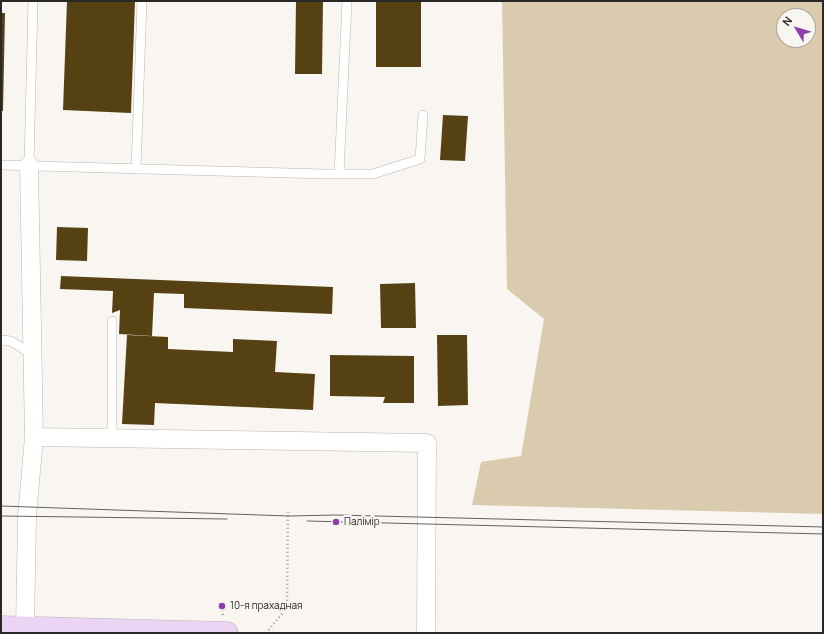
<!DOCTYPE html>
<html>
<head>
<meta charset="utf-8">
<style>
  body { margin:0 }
  #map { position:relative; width:824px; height:634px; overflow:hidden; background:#f9f6f2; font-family:Manrope,sans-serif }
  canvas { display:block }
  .frame { position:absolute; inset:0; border:2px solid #292827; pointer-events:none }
  .north { position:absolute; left:776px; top:8px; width:40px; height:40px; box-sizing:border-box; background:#f9f6f2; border:1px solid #a6a4a1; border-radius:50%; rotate:308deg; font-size:11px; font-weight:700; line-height:16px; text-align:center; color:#292827 }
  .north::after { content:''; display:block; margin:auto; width:14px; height:18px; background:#8f3ead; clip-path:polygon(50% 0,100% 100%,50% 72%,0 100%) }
</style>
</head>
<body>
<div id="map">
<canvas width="824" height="634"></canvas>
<div class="frame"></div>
<div class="north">N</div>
</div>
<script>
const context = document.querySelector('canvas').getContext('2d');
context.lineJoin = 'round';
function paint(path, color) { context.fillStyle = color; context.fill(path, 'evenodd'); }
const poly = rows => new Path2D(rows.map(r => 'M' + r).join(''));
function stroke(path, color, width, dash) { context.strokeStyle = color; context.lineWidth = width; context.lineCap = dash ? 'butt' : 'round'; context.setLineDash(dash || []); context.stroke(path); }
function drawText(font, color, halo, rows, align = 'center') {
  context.font = font + ' Manrope,sans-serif'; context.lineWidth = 4; context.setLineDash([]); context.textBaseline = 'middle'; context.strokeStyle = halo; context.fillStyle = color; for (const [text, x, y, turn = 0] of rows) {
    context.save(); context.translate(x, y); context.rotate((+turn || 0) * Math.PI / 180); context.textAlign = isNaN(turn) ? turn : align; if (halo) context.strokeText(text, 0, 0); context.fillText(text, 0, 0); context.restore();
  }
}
const green = poly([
  [502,1,823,1,823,514,472,505,481,462,521,456,544,319,507,289],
  [784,16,808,16,808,40,784,40]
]);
const building = poly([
  [67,1,135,1,131,113,63,110],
  [296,1,323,1,322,74,295,74],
  [376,1,421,1,421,67,376,67],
  [1,13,5,13,3,111,1,111],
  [443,115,468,116,465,161,440,160],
  [57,227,88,228,87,261,56,260],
  [61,276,333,287,332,314,184,308,184,294,154,293,152,336,119,334,120,310,112,313,113,291,60,289],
  [415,283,416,328,381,328,380,284],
  [127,335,168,337,168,349,233,352,233,339,277,341,275,372,315,374,313,410,155,403,154,425,122,424],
  [437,335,467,335,468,405,438,406],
  [330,355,414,356,414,403,383,403,385,397,330,396]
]);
const path = poly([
  [222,606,223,616],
  [266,633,287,608,288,510]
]);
const service = poly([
  [1,165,325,174,373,174,420,159,423,115],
  [29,165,33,1],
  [136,169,142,1],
  [339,174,347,1],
  [112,321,112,438],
  [1,340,11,341,33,355]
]);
const minor = poly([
  [34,437,427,443,426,633],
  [25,628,27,517,34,437,29,165]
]);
const secondary = poly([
  [1,627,227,633]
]);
const tram = poly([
  [1,506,289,516,336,515,823,527],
  [1,516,227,519],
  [307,521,823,534]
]);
const markers = [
  [336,522,4,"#8f3ead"],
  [222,606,4,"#8f3ead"]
];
const poiNames = [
  ["Палімір",344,522],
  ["10-я прахадная",230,606]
];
paint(green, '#dacbae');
paint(building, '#564113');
stroke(service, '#b8b6b2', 10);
stroke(minor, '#b8b6b2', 19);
stroke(secondary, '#b8b6b2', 23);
stroke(path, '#a09d9b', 2.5, [1, 3]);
stroke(service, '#fff', 9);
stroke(minor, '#fff', 18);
stroke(secondary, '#ecd4f4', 22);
stroke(tram, '#636260', 1);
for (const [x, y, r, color] of markers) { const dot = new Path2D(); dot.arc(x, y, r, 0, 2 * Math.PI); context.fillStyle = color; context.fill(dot); stroke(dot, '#f9f6f2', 1.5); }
drawText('10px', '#292827', '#f9f6f2', poiNames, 'left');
</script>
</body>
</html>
